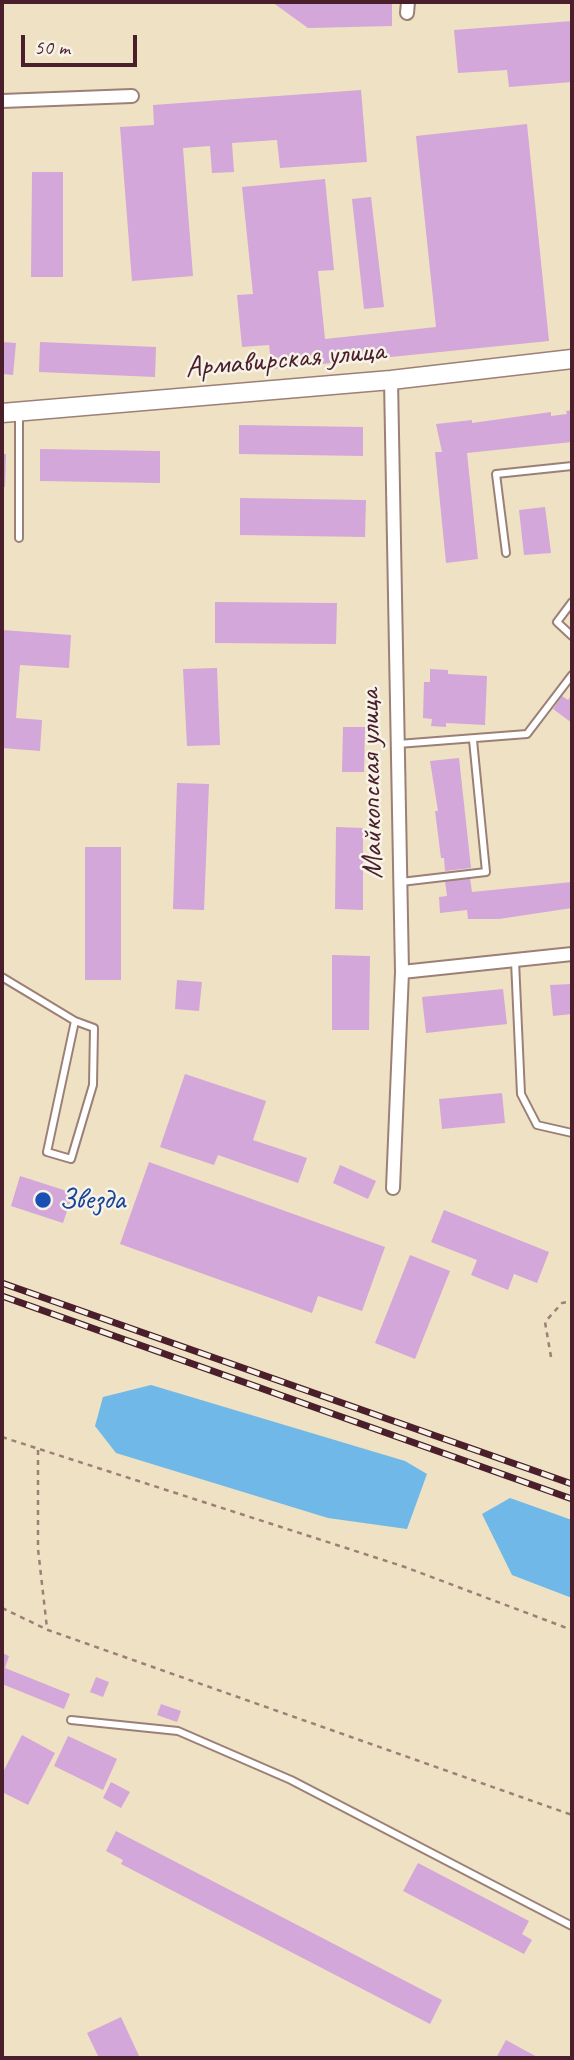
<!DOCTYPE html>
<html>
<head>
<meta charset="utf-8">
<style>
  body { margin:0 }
  #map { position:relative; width:574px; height:2060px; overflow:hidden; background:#efe1c3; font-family:Caveat,sans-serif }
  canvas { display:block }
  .frame { position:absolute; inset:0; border:4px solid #4a1f2b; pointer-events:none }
  .scale { position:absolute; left:21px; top:35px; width:116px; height:32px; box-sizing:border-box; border:4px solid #4a1f2b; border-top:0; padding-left:9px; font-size:21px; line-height:24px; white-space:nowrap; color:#4a1f2b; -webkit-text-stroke:5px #f7f3e8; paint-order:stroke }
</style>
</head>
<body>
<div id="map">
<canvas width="574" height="2060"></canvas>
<div class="frame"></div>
<div class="scale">50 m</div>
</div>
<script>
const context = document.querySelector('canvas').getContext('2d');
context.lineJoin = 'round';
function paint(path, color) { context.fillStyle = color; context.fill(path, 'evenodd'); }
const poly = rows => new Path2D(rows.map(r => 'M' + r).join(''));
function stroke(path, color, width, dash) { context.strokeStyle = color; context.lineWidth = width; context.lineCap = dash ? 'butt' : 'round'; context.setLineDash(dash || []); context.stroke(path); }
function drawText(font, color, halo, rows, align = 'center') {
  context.font = font + ' Caveat,sans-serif'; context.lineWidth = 5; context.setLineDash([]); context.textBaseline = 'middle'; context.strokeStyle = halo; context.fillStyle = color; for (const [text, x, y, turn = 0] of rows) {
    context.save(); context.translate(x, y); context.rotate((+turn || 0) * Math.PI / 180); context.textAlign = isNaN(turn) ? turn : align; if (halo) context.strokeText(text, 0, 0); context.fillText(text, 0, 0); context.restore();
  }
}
const water = poly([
  [151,1385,405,1461,427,1474,407,1529,328,1518,116,1453,95,1426,103,1397],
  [510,1498,572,1520,572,1598,512,1575,482,1514]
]);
const building = poly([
  [272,2,392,2,392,26,308,28],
  [572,21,572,82,509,87,507,70,458,73,454,30],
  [361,90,367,162,280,168,277,140,232,143,234,172,212,173,210,146,183,148,193,276,132,281,120,127,154,125,153,105],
  [527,124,549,341,272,369,269,345,242,347,237,295,253,294,242,187,325,179,334,270,318,271,325,339,436,327,416,136],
  [32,172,63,172,63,277,31,277],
  [371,197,384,307,364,309,352,199],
  [2,342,16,343,13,375,2,374],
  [40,342,156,347,155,377,39,372],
  [572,410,572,442,467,453,478,559,446,563,435,452,442,452,436,424,472,420,472,423,551,412,551,416,567,414,566,411],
  [239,425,363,427,363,456,239,454],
  [40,449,160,451,160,483,40,481],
  [2,454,6,454,5,487,2,487],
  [240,498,366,500,365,537,240,535],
  [545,507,551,553,524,555,519,510],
  [215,602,337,603,336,644,215,643],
  [2,630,71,635,69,668,20,665,16,718,42,720,40,751,2,748],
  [217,668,220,745,187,746,183,669],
  [430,669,448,670,448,674,487,676,485,725,446,723,446,727,431,726,432,719,423,718,424,682,430,682],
  [572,694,572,723,553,709,562,696,568,700],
  [343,727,365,727,364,772,342,772],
  [459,758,471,868,445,871,444,858,441,858,435,811,438,811,430,761],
  [177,783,209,784,204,910,173,909],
  [336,827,363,828,363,910,335,909],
  [85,847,121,847,121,980,85,980],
  [470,878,472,892,572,882,572,908,499,919,468,919,467,910,440,913,439,897,447,896,445,881],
  [332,955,370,956,369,1030,332,1030],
  [177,980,202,982,199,1011,175,1009],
  [572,984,572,1014,553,1016,550,985],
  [503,989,507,1024,426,1033,422,997],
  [185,1074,266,1101,253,1140,307,1158,298,1183,218,1155,214,1165,160,1147],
  [502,1093,505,1123,442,1129,439,1099],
  [149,1162,385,1247,362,1311,318,1296,312,1313,120,1244],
  [340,1165,376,1181,368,1199,333,1183],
  [20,1176,73,1193,63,1223,11,1206],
  [444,1210,549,1252,537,1283,514,1274,508,1290,471,1275,477,1260,431,1242],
  [410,1255,450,1271,415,1359,375,1343],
  [2,1653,9,1656,5,1668,70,1694,64,1709,2,1684],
  [96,1677,109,1682,103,1697,90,1692],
  [161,1704,181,1711,177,1722,157,1715],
  [22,1735,55,1753,28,1805,2,1792,2,1774],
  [68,1736,117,1759,103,1790,54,1766],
  [111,1782,130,1792,121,1808,103,1798],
  [116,1831,442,2000,430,2024,121,1864,123,1860,106,1851],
  [418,1863,529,1921,522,1934,532,1940,524,1954,403,1891],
  [121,2017,140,2058,99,2058,87,2033],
  [506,2040,539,2058,496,2058]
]);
const path = poly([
  [551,1357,545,1322,562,1303,572,1301],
  [2,1437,405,1567,572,1630],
  [38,1450,38,1549,47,1628],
  [2,1608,48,1630,572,1815]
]);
const lane = poly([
  [19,538,19,413],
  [506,553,496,474,572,466],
  [572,602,557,622,572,636],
  [398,744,527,734,572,675],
  [401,882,486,872,473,740],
  [515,961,521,1094,537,1125,572,1133],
  [2,977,75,1021,47,1152,71,1159,93,1085,94,1028,75,1021],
  [71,1720,178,1731,291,1780,572,1926]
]);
const street = poly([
  [407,13,408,2],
  [2,101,132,96],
  [391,380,402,972,393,1188],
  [402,972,572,954]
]);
const secondary = poly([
  [2,413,391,380,572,359]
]);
const rail = poly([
  [2,1283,572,1484],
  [2,1296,572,1499]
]);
const markers = [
  [43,1200,9,"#1a4fb4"]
];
const streetNames = [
  ["Армавирская улица",285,360,-5],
  ["Майкопская улица",372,784,-91]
];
const transitNames = [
  ["Звезда",59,1200]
];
paint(water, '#6fb8e7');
paint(building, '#d3a7d9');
stroke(lane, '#9c8077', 10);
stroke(street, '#9c8077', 16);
stroke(secondary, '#9c8077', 21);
stroke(path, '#9c8077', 2.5, [5, 5]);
stroke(lane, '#fff', 6);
stroke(street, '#fff', 12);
stroke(secondary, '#fff', 18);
stroke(rail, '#4a1f2b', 7);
stroke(rail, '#f7f3e8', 4.5, [13]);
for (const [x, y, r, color] of markers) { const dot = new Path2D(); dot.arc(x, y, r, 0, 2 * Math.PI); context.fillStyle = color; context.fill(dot); stroke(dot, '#f7f3e8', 2.5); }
drawText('30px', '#4a1f2b', '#f7f3e8', streetNames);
drawText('30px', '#164399', '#f7f3e8', transitNames, 'left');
</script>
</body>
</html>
